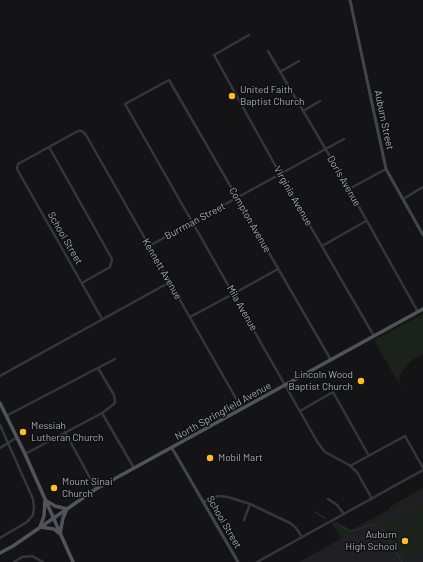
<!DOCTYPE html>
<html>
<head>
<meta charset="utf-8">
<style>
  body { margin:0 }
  canvas { display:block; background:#141417 }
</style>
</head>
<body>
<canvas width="423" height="562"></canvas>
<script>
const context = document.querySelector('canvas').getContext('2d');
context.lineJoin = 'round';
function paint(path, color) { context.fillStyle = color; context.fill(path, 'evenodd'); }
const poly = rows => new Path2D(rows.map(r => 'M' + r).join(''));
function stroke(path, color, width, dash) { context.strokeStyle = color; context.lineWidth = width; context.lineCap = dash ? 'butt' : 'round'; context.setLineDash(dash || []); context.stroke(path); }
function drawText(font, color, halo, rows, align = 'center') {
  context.font = font + ' Barlow,sans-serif'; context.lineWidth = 3; context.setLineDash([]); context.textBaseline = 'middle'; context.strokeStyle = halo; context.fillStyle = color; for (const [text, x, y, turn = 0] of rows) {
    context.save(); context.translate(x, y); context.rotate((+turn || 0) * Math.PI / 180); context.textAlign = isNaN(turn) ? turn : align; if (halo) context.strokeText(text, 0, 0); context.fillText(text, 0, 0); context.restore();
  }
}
const built = poly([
  [423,493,423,562,299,562,375,520]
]);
const green = poly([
  [423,314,423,354,417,357,409,363,401,373,399,380,402,389,374,340],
  [423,488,423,493,341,539,333,525,331,523,335,521,351,530,390,509,390,507],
  [423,507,423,554,409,562,385,527,386,522,394,518]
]);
const stream = poly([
  [315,512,326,519],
  [337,524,350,531,354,531,369,525,375,525],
  [382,529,384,531,402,562]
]);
const minor = poly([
  [249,35,214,55,280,174,374,336],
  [268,51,349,189,418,312],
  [280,72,299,61],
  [303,111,320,101],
  [49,147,112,259,110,267,82,283],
  [349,189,386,169],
  [403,199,423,187],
  [149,246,344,139],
  [322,246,366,221],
  [190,317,233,294,278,269],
  [102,319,17,169,18,164,78,131,82,131,86,135,242,409],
  [331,360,169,80,125,104,318,443,325,452,349,465,357,472,372,499],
  [0,376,170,282],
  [300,411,333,392,369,456],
  [102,413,134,468],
  [6,416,115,359],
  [0,425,33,499,34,507,33,515,27,522,0,538],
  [65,432,96,489],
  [0,448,16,438],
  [25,454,102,413,114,404,115,401,114,395,98,368],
  [350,466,405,436,423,468],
  [328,499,337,505,344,514],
  [204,502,218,496,228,497,250,504,290,523,296,528,302,537],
  [244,520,250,504],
  [14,562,22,557,32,556,43,562],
  [257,562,423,470]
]);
const secondary = poly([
  [350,0,386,169,423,235],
  [172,448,238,562]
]);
const primary = poly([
  [0,403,25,454,73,562],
  [45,500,55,506,67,509,63,518,60,534,54,529,40,527,44,516,45,500],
  [0,553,13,546,96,489,423,309]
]);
const markers = [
  [232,96,4,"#ffbb24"],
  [361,381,4,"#ffbb24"],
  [23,432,4,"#ffbb24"],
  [210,458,4,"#ffbb24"],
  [54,488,4,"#ffbb24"],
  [405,541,4,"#ffbb24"]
];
const poiNames = [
  ["United Faith",240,90],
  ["Baptist Church",240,102],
  ["Lincoln Wood",353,375,"right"],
  ["Baptist Church",353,387,"right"],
  ["Messiah",31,426],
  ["Lutheran Church",31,438],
  ["Mobil Mart",218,458],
  ["Mount Sinai",62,482],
  ["Church",62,494],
  ["Auburn",397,535,"right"],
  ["High School",397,547,"right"]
];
const streetNames = [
  ["Auburn Street",384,120,78],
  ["Doris Avenue",344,181,60],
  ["Virginia Avenue",293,196,60],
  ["Compton Avenue",250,220,60],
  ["Burrman Street",195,221,-28],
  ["School Street",65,238,60],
  ["Kennett Avenue",162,269,60],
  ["Mila Avenue",242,308,60],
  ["North Springfield Avenue",223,411,-29],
  ["School Street",224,522,60]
];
paint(built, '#202024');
paint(green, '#1a221b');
stroke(stream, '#29333c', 1);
stroke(minor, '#35363c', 2.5);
stroke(secondary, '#43454c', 3);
stroke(primary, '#51535b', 3.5);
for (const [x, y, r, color] of markers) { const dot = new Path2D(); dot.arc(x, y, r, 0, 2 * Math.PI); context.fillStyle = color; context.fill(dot); stroke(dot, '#100f12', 1.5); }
drawText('10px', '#a5aab8', '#100f12', poiNames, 'left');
drawText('10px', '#a5aab8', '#100f12', streetNames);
</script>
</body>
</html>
